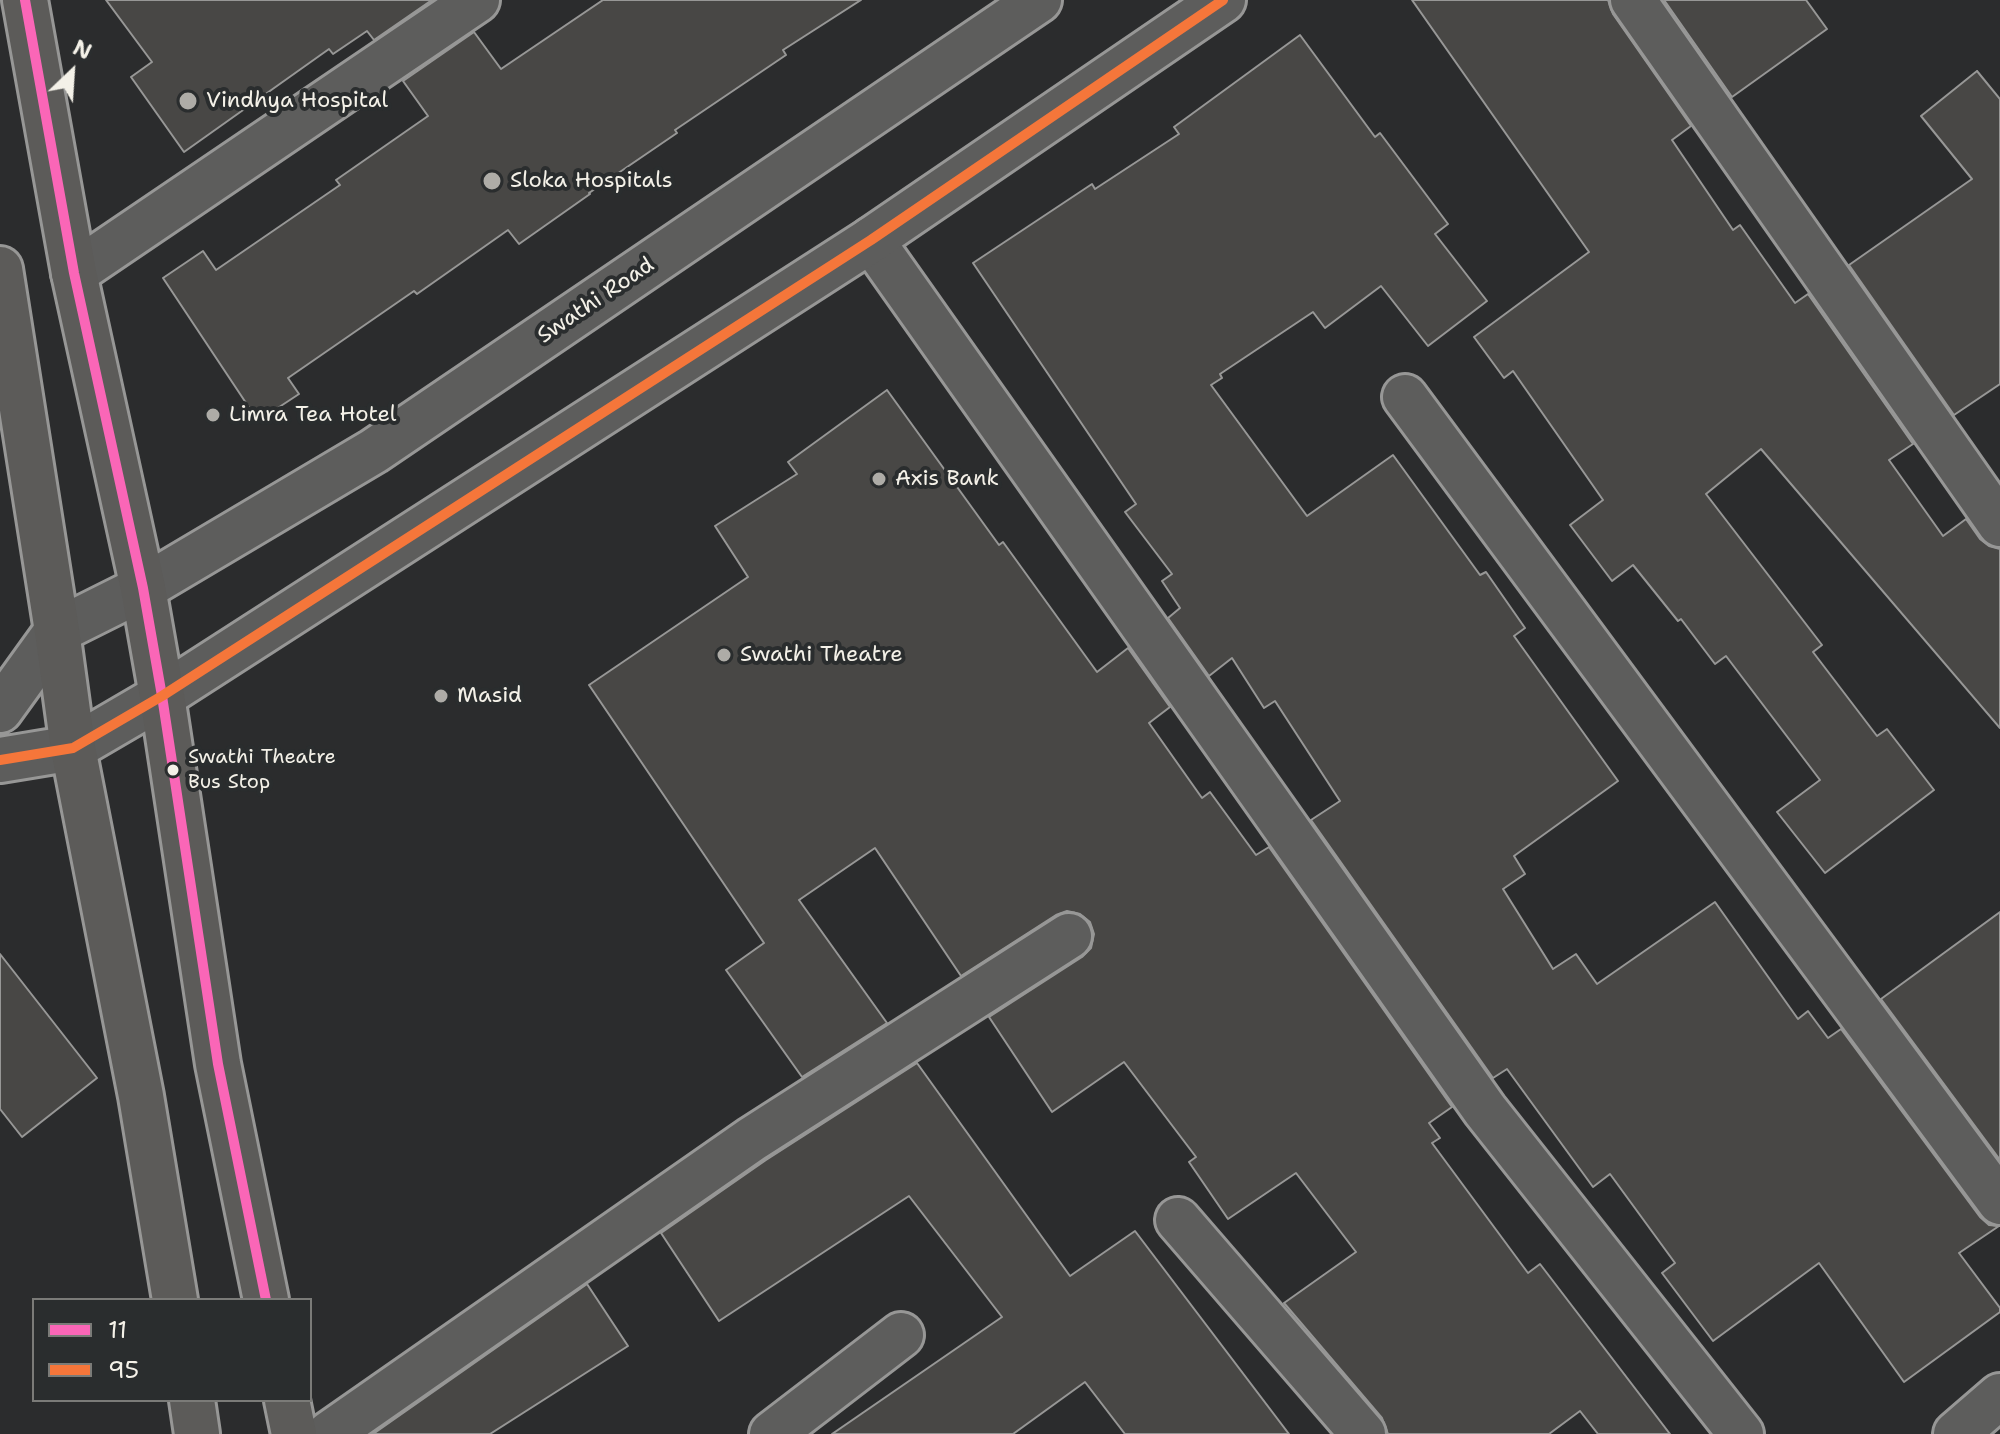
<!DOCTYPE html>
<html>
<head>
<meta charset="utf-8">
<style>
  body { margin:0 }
  #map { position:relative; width:2000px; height:1434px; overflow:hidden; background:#2b2c2d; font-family:"Shantell Sans",sans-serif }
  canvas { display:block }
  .legend { position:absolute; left:32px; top:1298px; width:280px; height:104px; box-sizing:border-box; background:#2a2d2e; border:2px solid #7b7b78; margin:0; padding:10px 14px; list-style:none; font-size:24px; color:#f4f1e8 }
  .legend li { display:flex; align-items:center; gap:16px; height:40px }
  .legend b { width:40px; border:2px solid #7b7b78 }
  .north { position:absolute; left:32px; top:32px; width:80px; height:80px; -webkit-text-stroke:6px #2a2d2e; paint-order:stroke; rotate:25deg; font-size:22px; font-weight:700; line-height:32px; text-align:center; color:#f4f1e8 }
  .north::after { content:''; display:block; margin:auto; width:28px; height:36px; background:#f4f1e8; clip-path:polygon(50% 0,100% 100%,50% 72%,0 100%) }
</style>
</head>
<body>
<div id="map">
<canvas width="2000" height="1434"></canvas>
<ul class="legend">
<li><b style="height:10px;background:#fa66b7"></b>11</li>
<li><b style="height:10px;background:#f5763a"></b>95</li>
</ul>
<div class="north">N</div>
</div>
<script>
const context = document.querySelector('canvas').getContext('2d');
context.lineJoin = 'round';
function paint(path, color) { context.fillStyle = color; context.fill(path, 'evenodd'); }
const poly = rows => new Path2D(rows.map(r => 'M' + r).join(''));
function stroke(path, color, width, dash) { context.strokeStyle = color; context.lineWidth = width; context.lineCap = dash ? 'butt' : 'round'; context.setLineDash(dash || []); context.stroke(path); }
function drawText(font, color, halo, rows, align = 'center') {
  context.font = font + ' "Shantell Sans",sans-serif'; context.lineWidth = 8; context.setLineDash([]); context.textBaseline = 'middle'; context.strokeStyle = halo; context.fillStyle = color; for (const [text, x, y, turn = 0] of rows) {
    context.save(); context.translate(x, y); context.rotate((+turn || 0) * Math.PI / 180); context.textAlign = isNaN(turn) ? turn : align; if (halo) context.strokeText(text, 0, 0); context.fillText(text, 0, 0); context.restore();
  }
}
const building = poly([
  [106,0,432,0,374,40,367,31,333,54,329,49,184,152,131,77,152,62,106,0],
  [603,0,861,0,783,50,786,55,675,130,677,133,589,193,590,194,519,244,508,230,417,294,414,291,288,378,299,394,258,421,163,278,203,251,216,270,340,185,336,180,428,116,403,81,474,32,501,69,603,0],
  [1412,0,1608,0,1613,14,1691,126,1672,140,1733,230,1740,225,1795,303,1808,294,1913,444,1889,460,1943,536,1966,519,1980,539,1989,546,2000,549,2000,728,1761,449,1706,494,1822,645,1813,652,1877,736,1887,729,1934,790,1825,873,1777,812,1820,780,1726,656,1715,664,1681,619,1678,621,1633,565,1612,581,1570,525,1603,500,1513,371,1504,378,1474,337,1589,252,1412,0],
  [1664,0,1806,0,1827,29,1732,97,1664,0],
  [1300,35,1375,137,1380,133,1448,224,1435,234,1487,301,1428,346,1381,286,1325,328,1313,312,1220,374,1222,378,1211,385,1307,516,1393,455,1480,575,1486,572,1525,628,1514,636,1618,781,1514,856,1525,874,1503,889,1553,969,1576,954,1597,984,1715,902,1798,1019,1808,1011,1828,1038,1841,1029,1980,1217,1989,1225,1999,1226,1959,1253,2000,1308,2000,1312,1904,1382,1819,1263,1713,1341,1662,1273,1675,1263,1610,1174,1593,1187,1507,1069,1493,1078,1311,820,1340,801,1275,701,1264,708,1232,658,1209,676,1168,618,1180,608,1162,581,1172,574,1125,512,1136,504,973,263,1092,184,1095,189,1179,134,1174,127,1300,35],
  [1977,71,2000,99,2000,384,1954,415,1849,265,1972,179,1921,116,1977,71],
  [887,390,999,545,1003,542,1097,672,1128,648,1170,707,1149,723,1202,798,1210,792,1256,855,1269,847,1452,1107,1429,1123,1440,1138,1432,1143,1528,1273,1540,1264,1670,1434,1598,1434,1580,1411,1549,1434,1388,1434,1382,1418,1284,1303,1356,1252,1296,1173,1228,1219,1189,1162,1196,1157,1124,1062,1052,1112,989,1017,1082,957,1091,948,1094,934,1090,922,1080,914,1067,911,1056,915,961,976,875,848,799,900,887,1023,802,1077,726,970,764,943,589,685,748,577,715,526,797,474,788,462,887,390],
  [2000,912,2000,1160,1881,999,2000,912],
  [0,954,97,1078,22,1137,0,1109,0,954],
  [917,1063,1070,1276,1135,1231,1289,1434,1125,1434,1085,1382,1013,1434,832,1434,1002,1317,909,1196,719,1321,661,1233,766,1160,917,1063],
  [587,1284,628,1346,490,1434,373,1434,587,1284]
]);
const street = poly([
  [1633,0,2000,524],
  [871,240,1485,1110,1741,1434],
  [74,273,477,0],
  [1405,397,2000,1202],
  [0,710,57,631],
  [0,760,73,748],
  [1178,1220,1363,1434],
  [329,1434,752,1139,1069,936],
  [772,1434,901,1335],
  [1956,1434,2000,1396]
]);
const secondary = poly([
  [57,631,143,588,374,451,1039,0],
  [73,748,162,696,871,240,1223,0]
]);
const highway = poly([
  [25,0,74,273,143,588,162,696,218,1064,266,1300],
  [0,269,57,631,73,748,141,1096,175,1300],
  [192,1400,197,1434],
  [287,1400,294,1434]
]);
const bus1 = poly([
  [25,0,74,273,143,588,162,696,218,1064,266,1300]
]);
const bus2 = poly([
  [0,760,73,748,162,696,871,240,1223,0]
]);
const markers = [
  [188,101,10,"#aeaca7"],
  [492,181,10,"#aeaca7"],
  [213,415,8,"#aeaca7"],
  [879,479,8,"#aeaca7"],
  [724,655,8,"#aeaca7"],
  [441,696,8,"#aeaca7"],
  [173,770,7,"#f4f1e8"]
];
const busNames = [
  ["Swathi Theatre",188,758],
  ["Bus Stop",188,783]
];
const poiNames = [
  ["Vindhya Hospital",206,101],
  ["Sloka Hospitals",510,181],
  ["Limra Tea Hotel",229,415],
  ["Axis Bank",895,479],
  ["Swathi Theatre",740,655],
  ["Masid",457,696]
];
const streetNames = [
  ["Swathi Road",596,301,-34]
];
paint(building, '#484745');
stroke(building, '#979796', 2);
stroke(street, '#979796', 50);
stroke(secondary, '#979796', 50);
stroke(highway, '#979796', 50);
stroke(street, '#5d5d5c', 44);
stroke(secondary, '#5d5d5c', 44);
stroke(highway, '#5c5b59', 44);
stroke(bus1, '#fa66b7', 10);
stroke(bus2, '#f5763a', 10);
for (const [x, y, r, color] of markers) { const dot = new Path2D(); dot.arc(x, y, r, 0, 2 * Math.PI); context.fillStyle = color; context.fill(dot); stroke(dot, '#2a2d2e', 3); }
drawText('20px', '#f4f1e8', '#2a2d2e', busNames, 'left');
drawText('22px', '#f4f1e8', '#2a2d2e', poiNames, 'left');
drawText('22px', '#f4f1e8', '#2a2d2e', streetNames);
</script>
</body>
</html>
